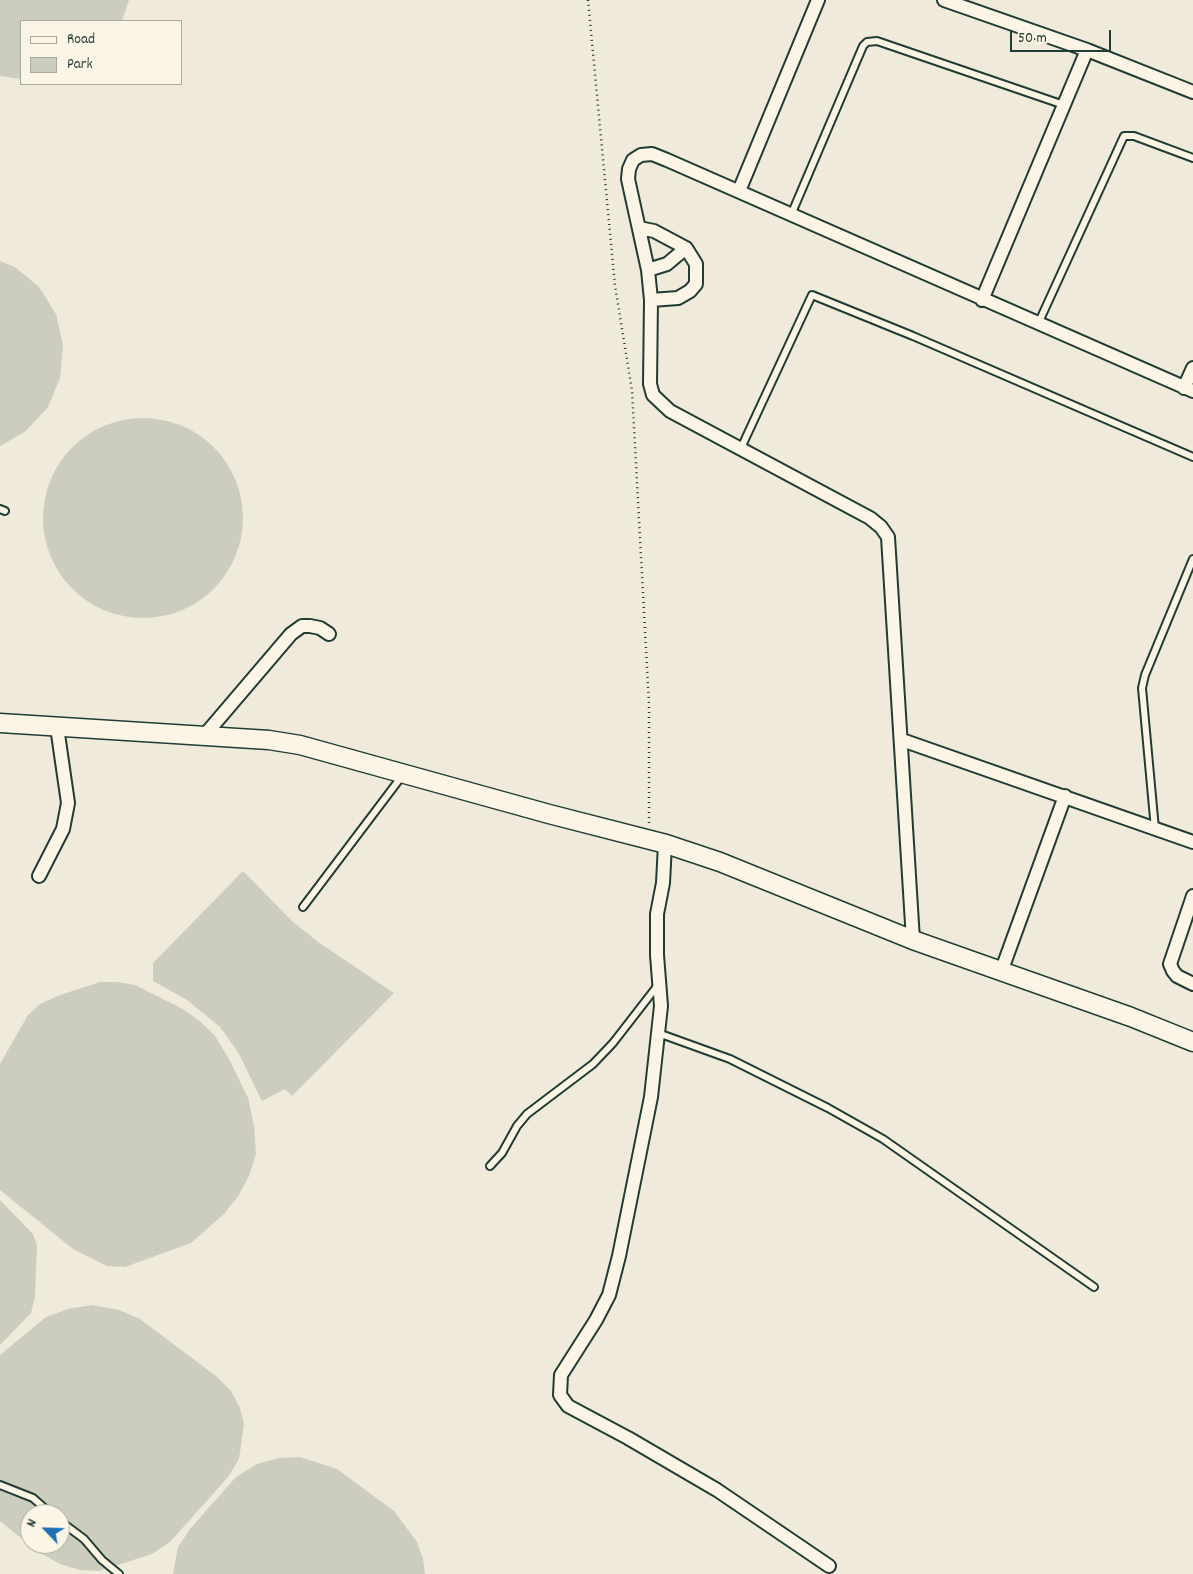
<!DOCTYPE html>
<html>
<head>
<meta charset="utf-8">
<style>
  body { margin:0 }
  #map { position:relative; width:1193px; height:1574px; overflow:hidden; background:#efeada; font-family:Dekko,sans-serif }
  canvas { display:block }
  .legend { position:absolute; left:20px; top:20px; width:162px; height:65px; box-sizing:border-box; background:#fcf5e5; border:1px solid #a4ab9e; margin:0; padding:6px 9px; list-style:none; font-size:15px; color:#1f3d34 }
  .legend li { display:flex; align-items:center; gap:10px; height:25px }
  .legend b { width:25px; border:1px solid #a4ab9e }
  .north { position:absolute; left:20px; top:1504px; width:50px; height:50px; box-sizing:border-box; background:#fcf5e5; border:1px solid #a4ab9e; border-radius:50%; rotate:294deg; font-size:14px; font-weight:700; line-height:20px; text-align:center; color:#1f3d34 }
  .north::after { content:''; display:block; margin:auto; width:18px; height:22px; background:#1f6fb2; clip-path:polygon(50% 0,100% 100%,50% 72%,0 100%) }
  .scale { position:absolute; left:1010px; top:30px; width:101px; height:22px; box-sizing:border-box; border:2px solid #1f3d34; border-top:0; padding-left:6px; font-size:15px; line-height:18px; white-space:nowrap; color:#1f3d34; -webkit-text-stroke:4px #fcf5e5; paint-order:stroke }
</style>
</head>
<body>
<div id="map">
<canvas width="1193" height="1574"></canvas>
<ul class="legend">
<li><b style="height:6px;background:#fcf5e5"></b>Road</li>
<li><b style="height:14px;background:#cccdbf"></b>Park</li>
</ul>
<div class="north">N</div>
<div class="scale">50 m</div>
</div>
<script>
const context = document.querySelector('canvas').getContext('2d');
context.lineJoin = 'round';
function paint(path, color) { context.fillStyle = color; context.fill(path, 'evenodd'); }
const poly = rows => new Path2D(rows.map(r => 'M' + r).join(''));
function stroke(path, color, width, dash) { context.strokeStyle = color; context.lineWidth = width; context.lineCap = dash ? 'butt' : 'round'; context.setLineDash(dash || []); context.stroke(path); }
const green = poly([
  [0,0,129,0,122,21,21,21,21,79,0,76],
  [0,261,15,267,39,287,56,314,63,345,60,378,48,407,26,431,0,446],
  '43 518a100 100 0 1 1 200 0a100 100 0 1 1-200 0Z',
  [243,871,292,921,318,942,394,993,292,1096,285,1089,262,1101,238,1052,220,1027,187,1000,153,981,153,963],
  [100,982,117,982,135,985,183,1009,201,1022,215,1036,229,1059,248,1098,254,1126,256,1154,249,1176,239,1195,224,1214,191,1243,125,1267,107,1266,73,1249,0,1190,0,1064,28,1015,40,1004,60,995],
  [0,1200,33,1234,37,1245,35,1297,31,1313,0,1345],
  [92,1305,119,1310,140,1319,216,1376,231,1391,240,1408,244,1424,239,1459,228,1477,170,1542,152,1554,99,1571,80,1570,60,1564,37,1551,0,1521,0,1355,46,1317,68,1309],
  [30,1514,60,1514,60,1544,30,1544],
  [300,1457,337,1469,394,1511,417,1542,423,1559,425,1574,173,1574,178,1547,190,1529,236,1477,257,1464,279,1458]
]);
const path = poly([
  [588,0,615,286,632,390,649,704,649,825]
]);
const lane = poly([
  [791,215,863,46,867,42,877,41,1064,105],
  [1038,324,1124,136,1134,136,1193,158],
  [741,448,812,295,913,336,1193,457],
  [0,509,5,511],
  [1155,829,1142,688,1145,675,1193,559],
  [303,907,402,776],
  [658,1033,730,1059,828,1108,883,1139,1094,1287],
  [490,1166,502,1153,517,1126,527,1114,593,1064,613,1043,658,985],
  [0,1485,33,1498,51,1514],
  [60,1521,84,1539,102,1560,119,1574]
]);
const street = poly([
  [944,0,1087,50,1193,92],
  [739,191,818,0],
  [639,228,654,231,686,248,696,264,696,284,690,291,678,298,651,300],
  [648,270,667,264,686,248],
  [982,300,1087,50],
  [1184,388,1193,368],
  [204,736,291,634,302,626,310,626,320,628,329,634],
  [902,740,1193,842],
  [665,844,663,883,657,914,657,955,661,1006,651,1097,619,1256,609,1295,596,1320,561,1375,560,1395,568,1406,628,1438,717,1490,829,1566],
  [39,876,63,829,68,803,57,727],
  [1193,896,1170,964,1173,971,1177,976,1193,984],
  [913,940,888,537,881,527,870,518,670,411,653,395,650,384,651,300,648,270,628,179,629,169,633,160,641,155,652,154,667,160,1193,391],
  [1001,972,1065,796]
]);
const secondary = poly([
  [0,723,269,740,300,745,549,814,666,844,720,862,913,940,1131,1017,1193,1042]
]);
paint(green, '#cccdbf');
stroke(lane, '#1f3d34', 10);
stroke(street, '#1f3d34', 16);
stroke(secondary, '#1f3d34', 21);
stroke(path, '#1f3d34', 2.5, [1, 4]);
stroke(lane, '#fcf5e5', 6);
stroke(street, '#fcf5e5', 12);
stroke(secondary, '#fcf5e5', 18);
</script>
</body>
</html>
